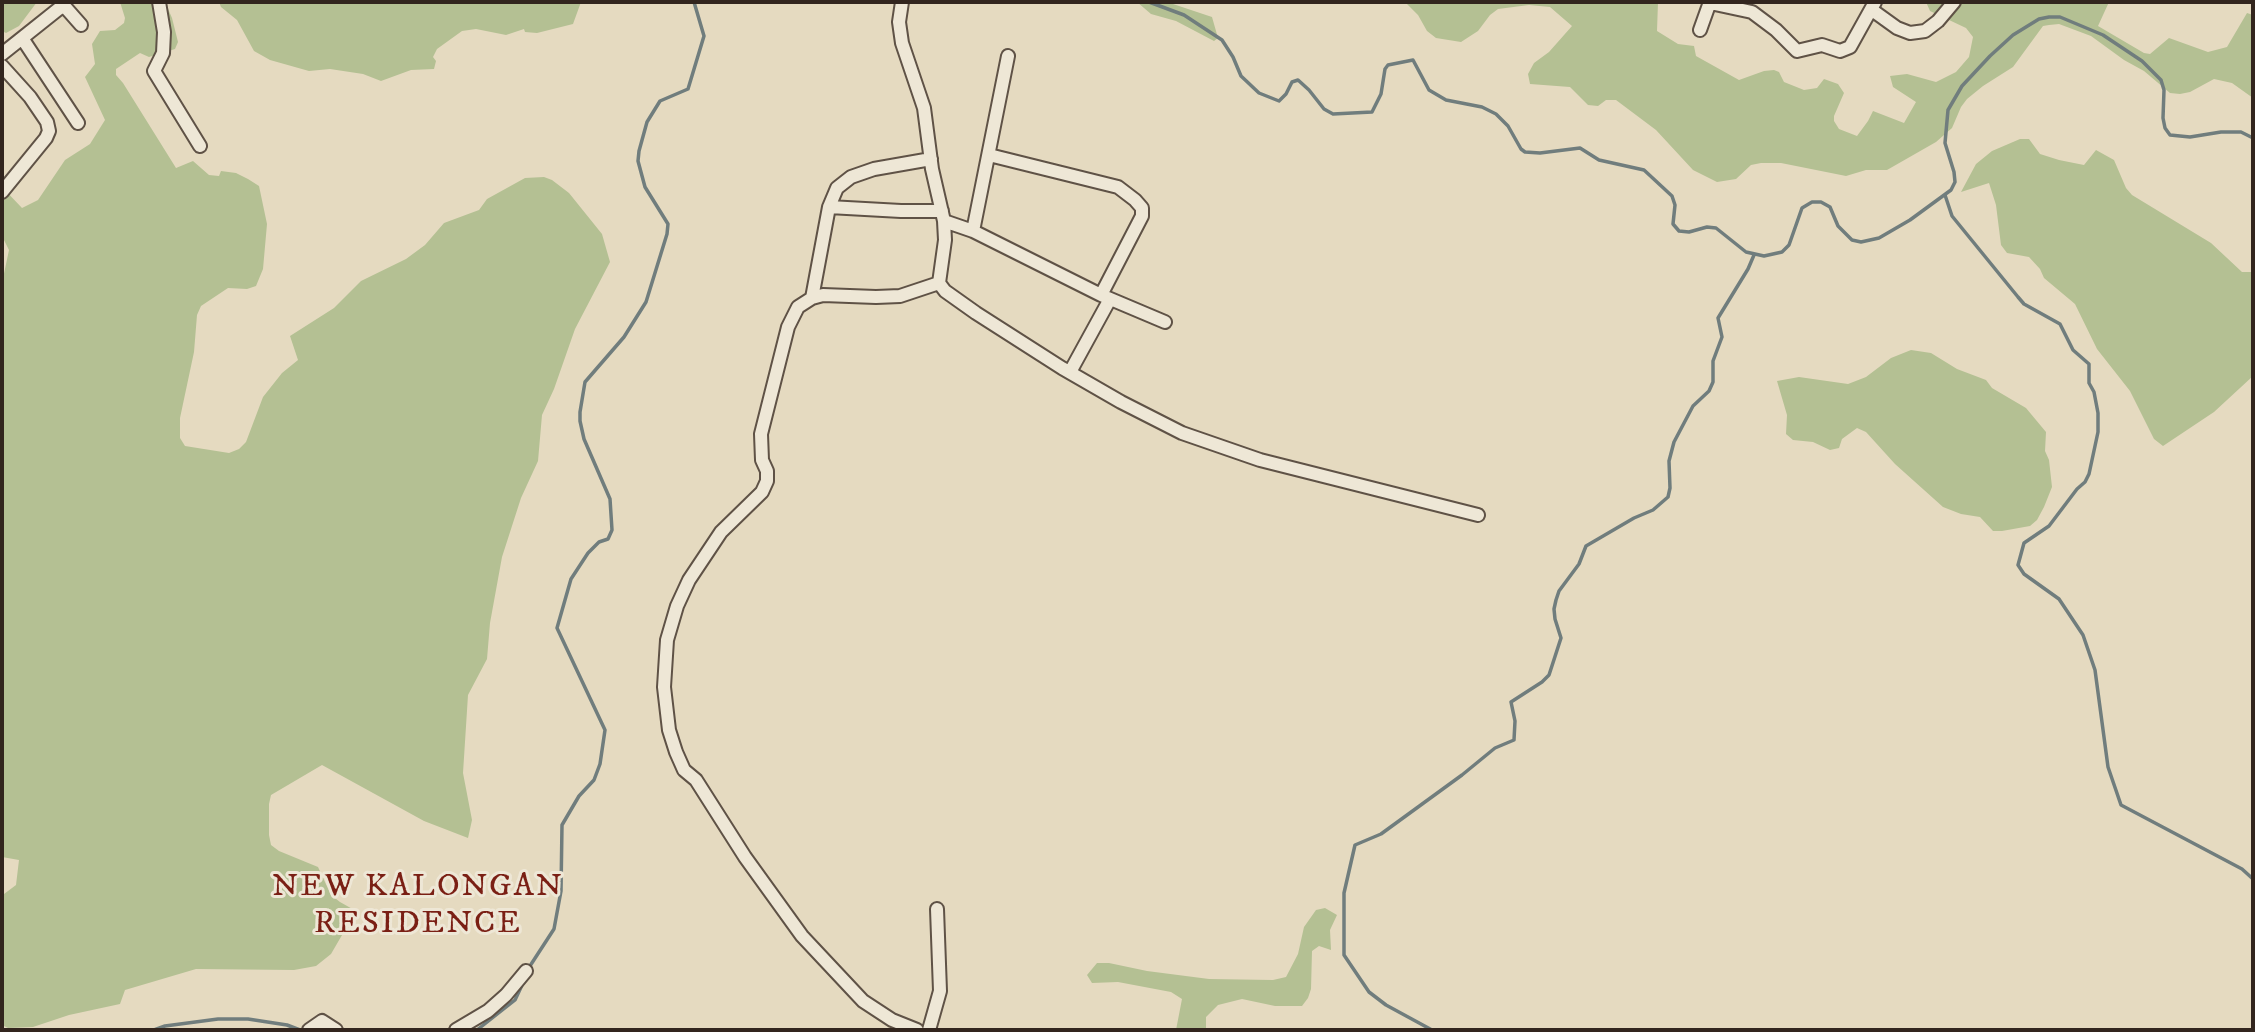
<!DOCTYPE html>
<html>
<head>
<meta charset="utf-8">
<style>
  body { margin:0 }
  #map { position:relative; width:2255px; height:1032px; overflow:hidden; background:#e5dac0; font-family:"IM FELL DW Pica",serif }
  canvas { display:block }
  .frame { position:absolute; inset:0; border:4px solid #32251e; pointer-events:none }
</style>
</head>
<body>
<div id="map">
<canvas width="2255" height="1032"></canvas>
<div class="frame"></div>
</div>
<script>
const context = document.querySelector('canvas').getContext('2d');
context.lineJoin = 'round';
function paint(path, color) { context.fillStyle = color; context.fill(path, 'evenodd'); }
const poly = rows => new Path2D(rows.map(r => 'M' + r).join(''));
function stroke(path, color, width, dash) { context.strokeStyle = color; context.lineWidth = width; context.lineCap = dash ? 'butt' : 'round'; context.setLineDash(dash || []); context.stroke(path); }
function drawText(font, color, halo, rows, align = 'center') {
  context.font = font + ' "IM FELL DW Pica",serif'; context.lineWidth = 6; context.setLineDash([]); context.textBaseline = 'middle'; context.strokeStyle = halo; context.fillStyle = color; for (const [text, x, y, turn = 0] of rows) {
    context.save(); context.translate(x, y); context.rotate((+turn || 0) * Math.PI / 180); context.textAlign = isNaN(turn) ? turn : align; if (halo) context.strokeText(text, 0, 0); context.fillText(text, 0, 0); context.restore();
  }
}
const green = poly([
  [2,2,37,2,19,26,6,33,2,31],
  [120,2,165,2,172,18,178,42,175,49,149,57,140,53,116,69,116,75,123,83,176,168,193,161,209,175,219,176,221,171,236,173,248,179,259,186,267,224,263,269,256,286,247,289,228,288,201,306,197,315,194,352,180,418,180,438,185,446,229,453,239,449,246,442,263,397,282,373,298,360,290,336,334,308,361,281,406,259,425,245,444,223,479,210,487,199,525,178,544,177,552,180,569,193,602,234,610,262,575,329,554,389,542,415,538,461,521,498,502,557,490,623,487,659,468,695,463,773,472,820,468,838,424,821,322,765,271,795,269,804,269,835,271,845,279,851,318,867,331,895,340,902,356,911,331,954,316,966,294,970,196,969,125,990,120,1004,69,1015,33,1027,8,1028,2,1025,2,908,4,894,16,885,19,860,2,857,2,283,9,250,2,236,2,216,4,212,2,209,2,187,22,208,38,200,65,160,90,144,105,120,85,77,95,64,92,44,100,31,115,30,124,23,125,18],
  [219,2,581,2,573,24,537,33,525,32,524,29,506,35,476,29,462,31,437,49,433,57,436,61,434,69,411,70,381,81,363,74,330,69,309,71,270,60,254,51,237,20,221,7],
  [1137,2,1167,2,1212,17,1218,38,1214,41,1176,21,1151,14],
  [1405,2,1658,2,1657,31,1678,44,1694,46,1696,56,1739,80,1764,71,1774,70,1779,72,1784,82,1804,90,1817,88,1824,79,1838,84,1844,93,1834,116,1834,121,1839,129,1857,136,1868,121,1873,111,1904,123,1916,102,1893,87,1890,76,1907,74,1936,82,1956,72,1969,57,1973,37,1966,28,1930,11,1926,2,2109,2,2098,26,2144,53,2150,54,2169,38,2208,52,2227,47,2247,13,2253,15,2253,98,2232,83,2214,79,2190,92,2180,94,2170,93,2144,71,2124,60,2091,36,2059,24,2049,25,2043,26,2013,67,1983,86,1967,99,1961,107,1952,128,1936,142,1887,170,1866,170,1846,176,1781,163,1761,163,1751,165,1736,179,1717,182,1693,170,1656,130,1616,100,1606,100,1598,106,1588,105,1570,87,1530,84,1528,74,1534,63,1549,52,1572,26,1550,7,1529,5,1498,9,1490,15,1478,31,1461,42,1436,38,1427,31,1418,15],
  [2020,139,2029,139,2040,154,2059,160,2084,165,2096,150,2114,160,2126,188,2132,195,2211,243,2242,272,2253,272,2253,376,2214,412,2163,446,2154,439,2130,391,2097,349,2075,304,2044,278,2040,269,2029,257,2007,253,2001,245,1996,205,1989,183,1961,192,1976,164,1992,151],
  [1911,350,1931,353,1957,369,1986,380,1992,388,2026,408,2046,432,2045,451,2049,460,2052,487,2044,507,2037,520,2030,526,2002,531,1993,531,1980,517,1961,514,1943,507,1895,464,1866,432,1857,428,1842,439,1839,448,1830,450,1813,442,1793,440,1786,434,1787,415,1777,381,1799,377,1848,384,1866,377,1891,358],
  [1325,908,1337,915,1330,930,1331,950,1319,946,1312,951,1311,989,1308,998,1302,1006,1275,1006,1242,999,1218,1005,1206,1017,1206,1030,1176,1030,1182,999,1171,992,1118,982,1092,983,1087,975,1097,963,1109,963,1147,971,1209,979,1273,980,1286,977,1298,954,1304,927,1316,910]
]);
const stream = poly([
  [1149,2,1184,15,1222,40,1233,57,1241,76,1259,93,1279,101,1286,94,1292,82,1298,80,1309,90,1324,109,1333,114,1372,112,1381,94,1385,69,1388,65,1413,60,1429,90,1446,100,1482,107,1496,114,1508,126,1521,149,1525,152,1540,153,1580,148,1599,160,1644,170,1672,196,1675,205,1673,224,1679,231,1689,232,1707,227,1716,228,1746,252,1764,256,1782,252,1789,245,1802,208,1812,202,1821,202,1830,207,1838,226,1852,240,1861,242,1879,238,1910,220,1951,190,1955,182,1954,172,1945,143,1948,110,1962,86,1990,56,2013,35,2039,19,2049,17,2060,17,2103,35,2142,61,2161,80,2164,90,2163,118,2165,128,2170,135,2190,137,2221,132,2241,132,2253,138],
  [1945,195,1952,216,2018,297,2024,304,2060,324,2073,350,2089,364,2089,383,2094,392,2098,413,2098,432,2089,474,2085,482,2077,489,2049,526,2024,543,2018,565,2024,574,2059,599,2083,635,2095,670,2108,767,2121,805,2242,869,2253,879],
  [528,969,554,929,561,891,562,825,579,796,594,780,600,764,605,730,557,628,571,579,588,553,599,542,608,539,612,530,610,499,584,439,580,421,580,412,585,382,624,337,646,302,667,234,668,224,645,187,638,161,639,151,647,122,660,101,688,89,704,36,694,2],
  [154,1030,165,1026,218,1019,248,1019,287,1025,300,1030],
  [477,1030,515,1000,523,983],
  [1432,1030,1386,1005,1369,992,1344,955,1344,893,1355,845,1381,834,1462,775,1495,748,1514,740,1515,721,1511,702,1542,682,1549,675,1561,638,1555,619,1554,609,1556,600,1559,591,1579,564,1586,546,1634,518,1653,510,1668,497,1670,488,1669,461,1674,442,1693,406,1709,391,1713,382,1713,361,1722,337,1718,318,1748,269,1754,255]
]);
const minor = poly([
  [159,2,164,32,163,53,154,71,200,146],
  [902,2,899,22,902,43,924,108,932,169,944,221,945,240,939,283,900,296,876,297,823,295,812,298,798,307,788,327,761,434,762,460,767,471,767,481,762,492,721,532,689,580,677,606,667,640,664,687,669,730,676,752,684,770,696,780,745,857,802,936,863,1001,892,1020,917,1030],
  [1710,3,1752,12,1776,30,1797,51,1822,45,1840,51,1850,47,1875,2],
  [1872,10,1897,28,1910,33,1925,31,1938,21,1954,2],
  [1700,30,1710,2],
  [22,38,78,123],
  [2,54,61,7,66,8,81,25],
  [2,66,30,97,47,122,49,131,46,138,2,192],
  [989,155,1118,187,1135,200,1142,208,1142,216,1101,295],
  [829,207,901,211,942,211],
  [944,221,973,231,1101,295,1165,322],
  [973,231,1008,56],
  [939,283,945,291,976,313,1062,368,1121,402,1182,433,1260,460,1478,515],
  [812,298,829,207,837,188,851,177,874,169,931,159],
  [1070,372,1110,299],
  [309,1030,322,1021,336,1030],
  [456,1030,488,1011,506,995,526,971],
  [929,1030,940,991,937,909]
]);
const neighbourhoodNames = [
  ["NEW KALONGAN",418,888],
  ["RESIDENCE",418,925]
];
paint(green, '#b4c093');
stroke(stream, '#707d7d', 3.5);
stroke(minor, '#5f5246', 16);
stroke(minor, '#eee7d6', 12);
context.letterSpacing = '2px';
drawText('32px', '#7a1f14', '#eee7d6', neighbourhoodNames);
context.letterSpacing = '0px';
</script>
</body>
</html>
